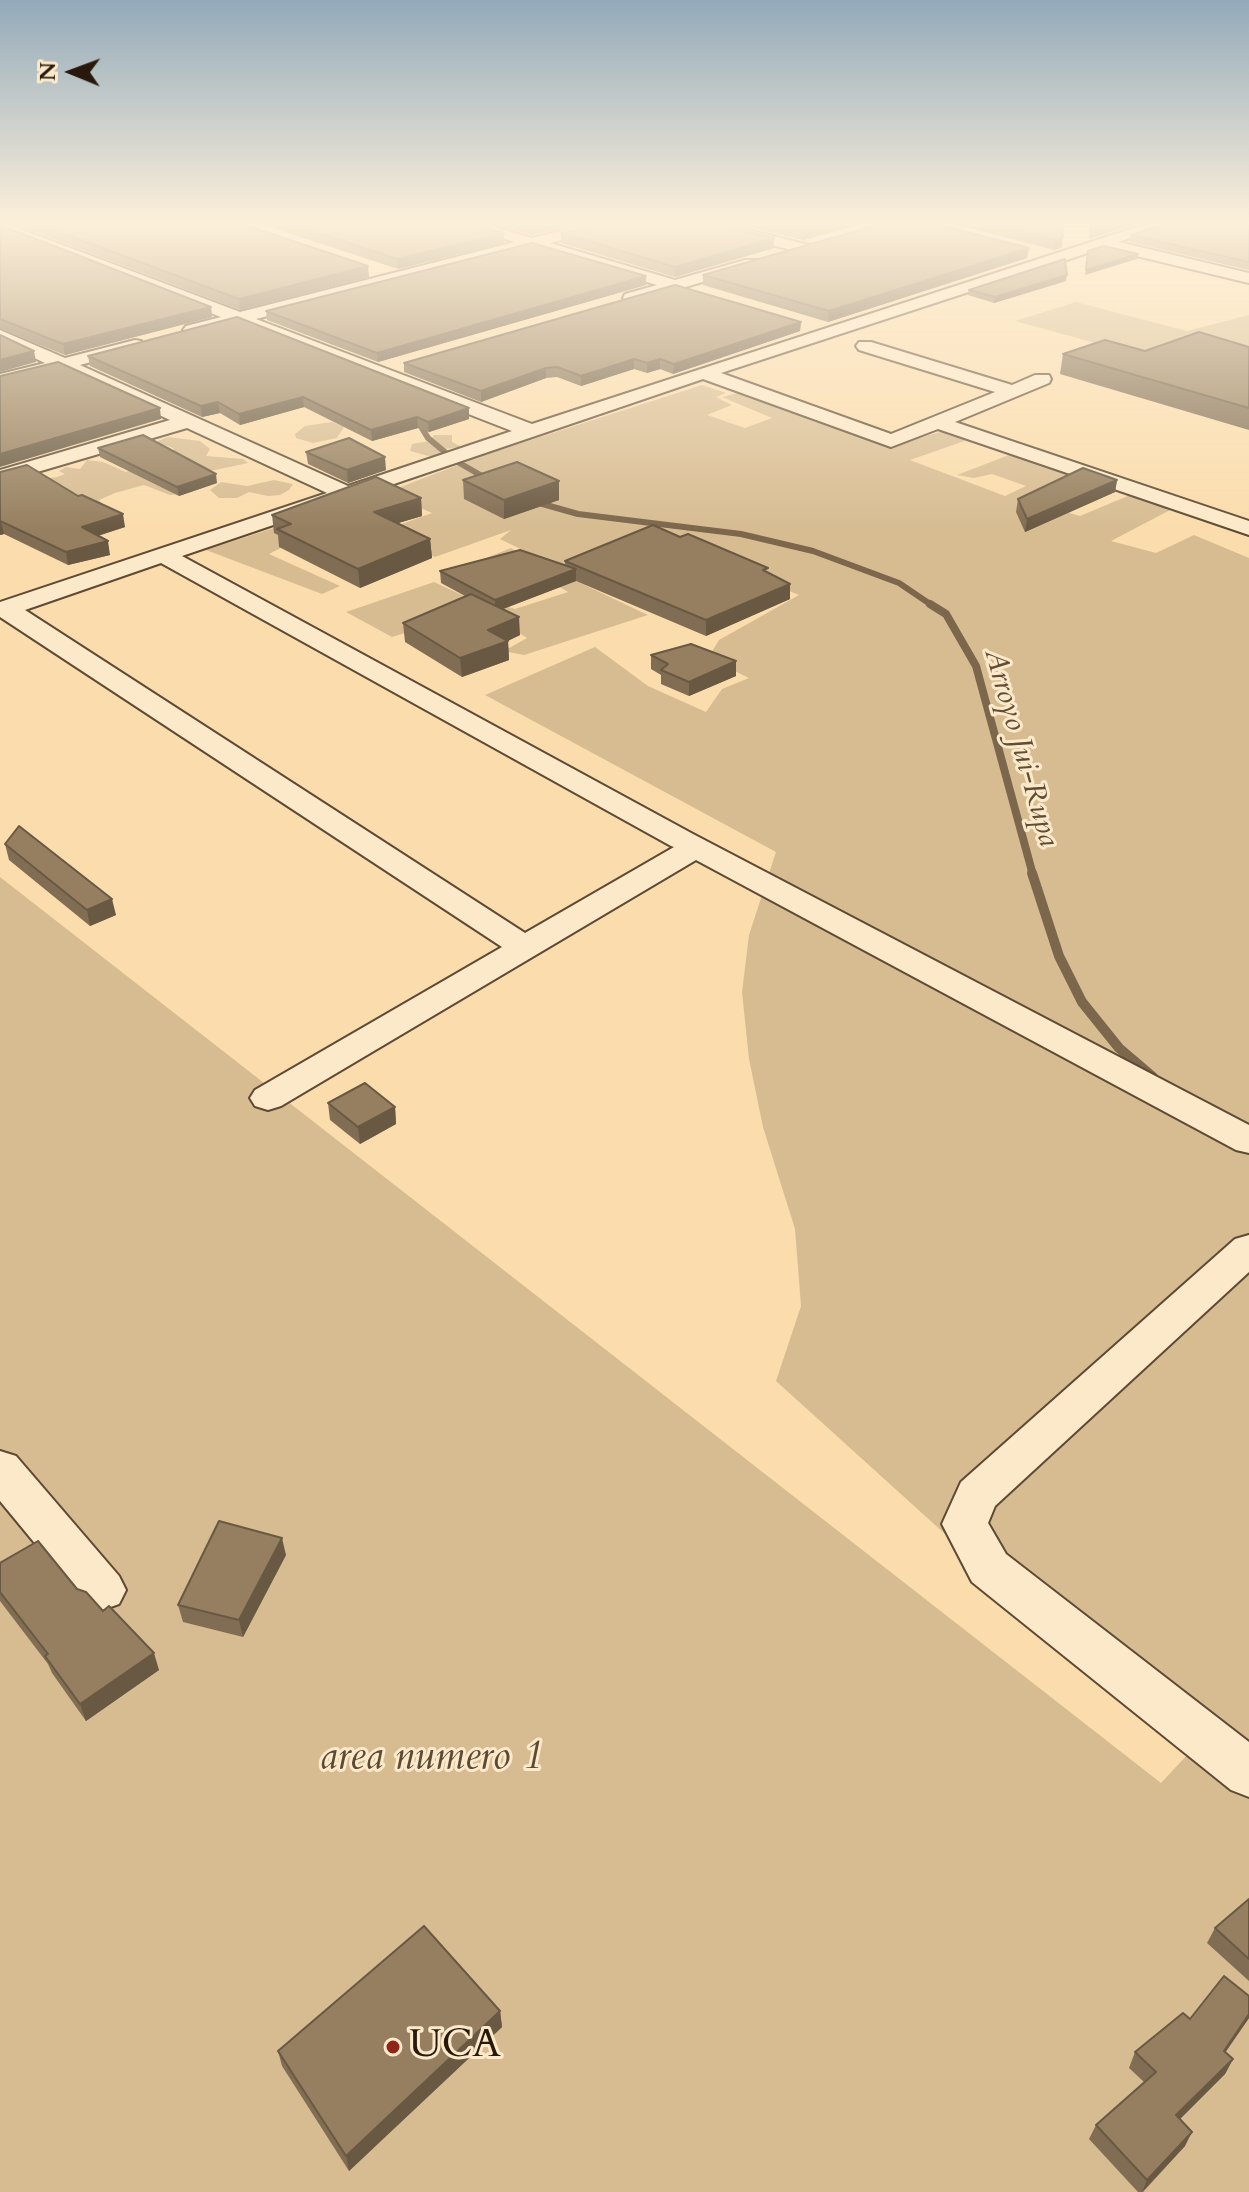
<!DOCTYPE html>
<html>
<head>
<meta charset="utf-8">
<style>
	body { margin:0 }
	#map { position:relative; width:1249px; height:2192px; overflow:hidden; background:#fbddad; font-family:Cardo,serif }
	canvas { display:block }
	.north { position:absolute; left:32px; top:32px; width:80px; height:80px; -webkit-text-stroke:6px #fce9ca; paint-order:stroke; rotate:271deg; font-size:22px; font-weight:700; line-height:32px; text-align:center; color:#29190c }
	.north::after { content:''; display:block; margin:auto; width:28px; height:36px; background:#29190c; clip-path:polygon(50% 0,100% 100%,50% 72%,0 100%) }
</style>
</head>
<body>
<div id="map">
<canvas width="1249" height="2192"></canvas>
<div class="north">N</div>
</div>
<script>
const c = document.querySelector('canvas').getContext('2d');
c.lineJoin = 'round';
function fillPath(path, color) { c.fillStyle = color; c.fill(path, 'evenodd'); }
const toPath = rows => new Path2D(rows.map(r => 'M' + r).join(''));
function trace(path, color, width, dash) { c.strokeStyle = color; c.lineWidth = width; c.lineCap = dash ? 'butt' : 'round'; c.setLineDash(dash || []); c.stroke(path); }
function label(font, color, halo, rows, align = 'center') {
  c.font = font + ' Cardo,serif'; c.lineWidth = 6; c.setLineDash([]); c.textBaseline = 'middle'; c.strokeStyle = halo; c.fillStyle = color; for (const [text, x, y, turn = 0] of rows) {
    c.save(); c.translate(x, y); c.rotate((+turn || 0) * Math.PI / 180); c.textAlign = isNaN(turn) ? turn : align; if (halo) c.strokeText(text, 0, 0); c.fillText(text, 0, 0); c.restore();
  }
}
fillPath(toPath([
	[1076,302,1187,331,1249,315,1249,385,1015,321],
	[702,385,726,393,716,397,732,405,707,415,745,428,772,418,722,397,746,391,892,446,947,430,973,438,910,460,1005,496,1026,486,992,474,974,478,957,475,1014,453,1080,475,1022,499,1080,516,1130,495,1174,508,1111,541,1156,553,1194,535,1249,558,1249,2192,0,2192,0,877,1161,1783,1188,1754,776,1381,801,1306,795,1229,763,1127,749,1059,742,992,749,935,776,852,485,695,595,647,648,686,706,712,722,689,749,678,708,658,719,640,799,595,653,535,561,569,500,539,511,530,435,557,338,519,269,554,340,586,322,594,206,550,326,511,396,526,432,513,385,493,481,456],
	[332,422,344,427,337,438,313,443,296,438,295,434,305,426],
	[434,435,452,435,452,442,462,447,444,449,436,458,410,451,412,444,430,441],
	[168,437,200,441,210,449,206,456,243,459,248,463,210,471,187,493,170,495,144,485,115,493,99,500,105,507,1,485,57,477,65,474,59,471,66,467,80,469,87,460,103,462,126,472,175,453,173,448,155,442],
	[274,480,293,484,289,490,280,495,268,496,249,492,237,498,219,498,210,490,221,482,247,486],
	[511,548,528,558,480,599,515,609,568,592,546,579,559,573,648,615,524,655,504,651,527,638,501,622,443,621,392,637,346,612,434,582,464,596,488,584,454,571]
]), '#d7bc92');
trace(toPath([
	[417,420,428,438,446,453],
	[456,461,489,480],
	[532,501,578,514,741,534,813,551,899,583,933,606]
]), '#7c664c', 6);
trace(toPath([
	[930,604,946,614,976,666,1033,875]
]), '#7c664c', 8);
trace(toPath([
	[1032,873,1059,956,1082,1002,1119,1048,1153,1077]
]), '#7c664c', 10);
const minor = toPath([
	[0,224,7,224,240,312,515,242,464,227,462,224,484,224,532,238,589,224,612,224,610,227,550,243,675,280,745,260,757,260,757,266,631,303,623,298,625,294,657,285,532,248,256,319,532,424,1146,224,1168,224,1119,242,1249,273,1249,283,1103,248,721,373,891,434,995,392,859,350,856,346,859,342,871,342,1012,385,1035,375,1049,375,1051,379,1049,383,955,422,1249,521,1249,535,938,429,891,447,703,379,182,556,693,834,1249,1125,1249,1153,1236,1150,696,860,281,1106,268,1110,255,1106,250,1098,255,1090,502,947,0,617,0,602,327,493,187,428,0,483,0,470,170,420,61,370,0,386,0,374,45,363,0,342,0,330,65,358,135,340,141,341,144,345,141,349,80,365,348,486,512,431,237,324,192,335,186,334,183,330,186,326,221,317,0,231,0,224],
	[161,563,671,846,674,847,525,933,25,610,161,563],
	[699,224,724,224,809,245,811,248,803,253,702,227,699,224],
	[1249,1235,1249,1272,995,1506,988,1523,1006,1554,1249,1742,1249,1797,1231,1790,972,1582,942,1524,961,1482,1235,1239,1249,1235],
	[0,1451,16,1456,119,1576,126,1590,119,1604,102,1610,85,1604,0,1501,0,1451]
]);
trace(minor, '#5e4a34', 4);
fillPath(minor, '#fce9ca');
fillPath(toPath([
	[14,224,242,224,369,277,240,310],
	[261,224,474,224,504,233,504,243,398,269],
	[493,224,578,224,532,235],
	[735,224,861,224,803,240],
	[954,224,1062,224,1062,247,1054,250],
	[1249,224,1249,270,1130,242,1131,235],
	[0,225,211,307,212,317,65,355,0,329],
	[561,233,774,238,774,248,675,277,561,243],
	[1029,248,1027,258,828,322,703,285,703,275],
	[1066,281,994,303,968,295,969,290],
	[646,285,378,362,267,320,266,311],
	[801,322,800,331,673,374,660,369,647,373,634,369,581,386,557,377,546,378,481,402,404,372,404,363],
	[1249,347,1249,430,1060,374,1063,354],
	[88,356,469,419,429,432,418,428,372,441,304,407,240,425,220,413,202,417,90,366],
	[98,448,217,483,179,496,100,457],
	[306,452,386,470,348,483,308,464],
	[0,472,125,527,98,536,110,555,68,565,4,534,0,535],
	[463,480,559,500,504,519,464,499],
	[1117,480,1115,492,1025,532,1016,512,1018,499],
	[421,498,422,516,398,523,430,539,432,558,360,588,279,547,278,535,274,533,272,515],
	[680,537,767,572,790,584,790,599,706,636,576,581,503,609,520,635,508,641,509,660,462,677,405,642,403,623,465,596,441,583,440,571,565,565,565,561],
	[651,655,736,676,689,696,661,684,661,675,651,669],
	[5,844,116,915,90,926,9,860],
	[328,1103,395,1107,396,1124,360,1144,330,1120],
	[286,1555,243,1637,183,1622,178,1605],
	[0,1563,77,1589,103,1611,159,1670,86,1721,52,1673,48,1664,0,1601],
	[1249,1899,1249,1981,1207,1943,1215,1928],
	[500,2011,502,2027,349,2171,282,2066,278,2051],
	[1249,2018,1225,2052,1233,2059,1225,2074,1180,2119,1185,2146,1143,2192,1138,2192,1089,2139,1096,2125,1144,2082,1129,2068,1135,2052,1190,2019]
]), '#816d53');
fillPath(toPath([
	[538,224,578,224,532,235,532,225],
	[827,224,861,224,803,240,804,230],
	[1117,224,1137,224,1089,239,1090,232],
	[504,233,504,243,398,269,397,259],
	[1063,237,1062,247,1054,250,1055,240],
	[774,238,774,248,675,277,675,267],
	[1029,248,1027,258,828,322,829,311],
	[1138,254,1137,259,1085,275,1086,270],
	[368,266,369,277,240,310,239,299],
	[1067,275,1066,281,994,303,995,297],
	[646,276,646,285,378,362,377,353],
	[211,307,212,317,65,355,63,344],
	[801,322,800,331,673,374,674,364],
	[34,351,36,362,0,372,0,360],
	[634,359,634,369,581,386,581,376],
	[660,359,660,369,647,373,647,363],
	[546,368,546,378,481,402,481,391],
	[303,397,304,407,240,425,239,414],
	[218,402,220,413,202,417,201,406],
	[160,408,161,419,0,467,0,454],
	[469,408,469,419,429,432,428,422],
	[417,417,418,428,372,441,371,430],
	[385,457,386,470,348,483,347,470],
	[216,474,217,483,179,496,177,487],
	[1117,480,1115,492,1025,532,1027,519],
	[559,481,559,500,504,519,504,500],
	[421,498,422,516,375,530,374,512],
	[123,514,125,527,84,540,82,527],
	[0,521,1,521,4,534,0,535],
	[430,539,432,558,360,588,358,569],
	[108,541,110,555,68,565,66,552],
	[576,569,576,581,495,612,495,600],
	[790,584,790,599,706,636,706,620],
	[519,617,520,635,505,642,508,641,509,660,462,677,460,658,488,630],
	[736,661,736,676,689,696,689,682],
	[112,899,116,915,90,926,87,910],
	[395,1107,396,1124,360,1144,358,1127],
	[282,1538,286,1555,243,1637,239,1620],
	[154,1653,159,1670,86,1721,80,1704],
	[500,2011,502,2027,349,2171,346,2156],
	[1249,2014,1249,2018,1216,2066,1224,2051],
	[1233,2059,1225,2074,1169,2130,1176,2115],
	[1192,2132,1185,2146,1142,2192,1147,2180]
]), '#695943');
const building = toPath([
	[38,224,242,224,368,266,239,299,38,224],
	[290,224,474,224,504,233,397,259,290,224],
	[598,224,715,224,774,238,675,267,561,233,598,224],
	[776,224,827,224,804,230,776,224],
	[881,224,936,224,1029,248,829,311,703,275,881,224],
	[992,224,1062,224,1063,237,1055,240,992,224],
	[1091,224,1117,224,1090,232,1091,224],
	[1165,224,1249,224,1249,262,1131,235,1165,224],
	[0,225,211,307,63,344,0,319,0,225],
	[532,243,646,276,377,353,266,311,532,243],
	[1104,246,1138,254,1086,270,1088,251,1104,246],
	[1065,259,1067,275,995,297,969,290,1065,259],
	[675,285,801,322,674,364,660,359,647,363,634,359,581,376,557,367,546,368,481,391,404,363,675,285],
	[237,317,469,408,428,422,417,417,371,430,303,397,239,414,218,402,201,406,88,356,237,317],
	[1199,332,1249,347,1249,408,1063,354,1105,340,1145,351,1199,332],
	[0,335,34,351,0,360,0,335],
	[58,362,160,408,0,454,0,376,58,362],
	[143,435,216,474,177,487,98,448,143,435],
	[349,438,385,457,347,470,306,452,349,438],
	[517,462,559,481,504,500,463,480,517,462],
	[27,465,78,496,82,495,123,514,82,527,108,541,66,552,0,521,0,472,27,465],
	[1083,468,1117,480,1027,519,1018,499,1083,468],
	[376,477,421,498,374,512,430,539,358,569,277,529,291,524,272,515,376,477],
	[653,525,680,537,688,534,768,568,763,570,790,584,706,620,565,561,653,525],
	[520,550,576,569,495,600,440,571,520,550],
	[471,594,519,617,488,630,508,641,460,658,403,623,471,594],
	[691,644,736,661,689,682,661,670,668,664,651,655,691,644],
	[19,826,112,899,87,910,5,844,19,826],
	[365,1083,395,1107,358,1127,328,1103,365,1083],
	[219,1521,282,1538,239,1620,178,1605,219,1521],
	[38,1541,77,1589,86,1592,103,1611,109,1606,154,1653,80,1704,45,1656,48,1654,0,1592,0,1563,38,1541],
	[1249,1899,1249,1959,1215,1928,1249,1899],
	[424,1926,500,2011,346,2156,278,2051,424,1926],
	[1224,1976,1249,1996,1249,2014,1224,2051,1233,2059,1176,2115,1192,2132,1147,2180,1096,2125,1156,2072,1135,2052,1183,2013,1190,2019,1224,1976]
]);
fillPath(building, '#967f60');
trace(building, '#695943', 2);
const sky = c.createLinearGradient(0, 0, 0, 530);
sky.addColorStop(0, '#93aaba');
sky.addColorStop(0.42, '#fdf0da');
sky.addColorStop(1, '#fdf0da00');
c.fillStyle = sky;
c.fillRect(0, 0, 1249, 530);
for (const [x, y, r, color] of [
	[393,2047,8,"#8f2418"]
]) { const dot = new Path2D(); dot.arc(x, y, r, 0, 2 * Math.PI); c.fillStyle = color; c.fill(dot); trace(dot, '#fce9ca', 3); }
label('italic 30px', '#614d36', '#fce9ca', [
	["Arroyo Jui-Rupa",1020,748,74]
]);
label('italic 40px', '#5d4a34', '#fce9ca', [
	["area numero 1",431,1759]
]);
label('40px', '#29190c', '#fce9ca', [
	["UCA",409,2047]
], 'left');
</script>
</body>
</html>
